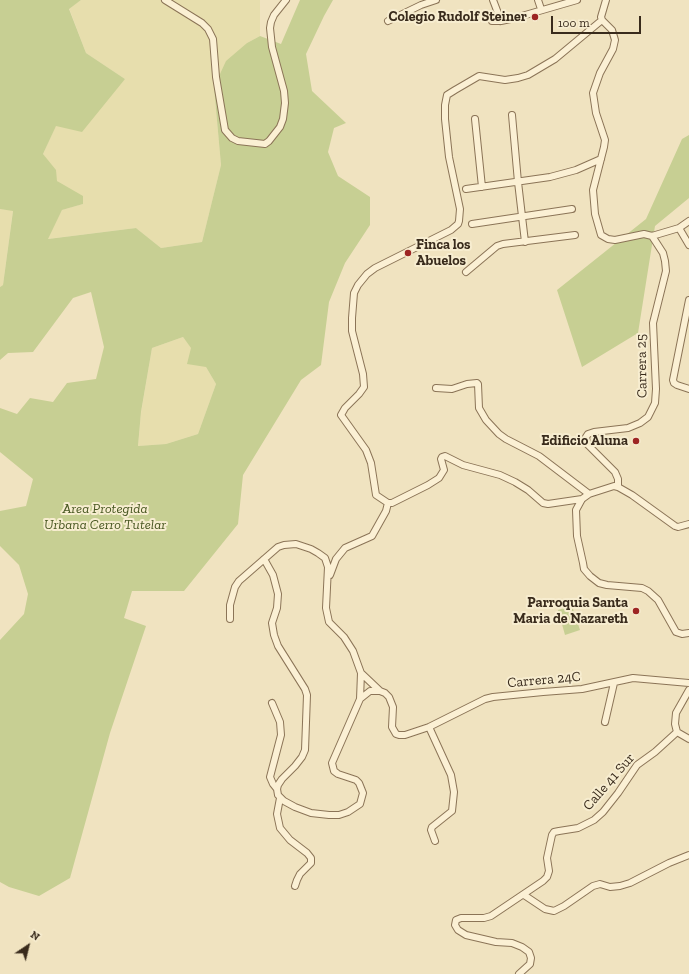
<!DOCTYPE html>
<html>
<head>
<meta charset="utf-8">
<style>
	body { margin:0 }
	#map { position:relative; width:689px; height:974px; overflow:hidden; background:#f0e3c0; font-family:"Zilla Slab",serif }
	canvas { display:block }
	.north { position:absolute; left:8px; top:926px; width:40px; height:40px; -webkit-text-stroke:3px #f7edd0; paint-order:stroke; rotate:35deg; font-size:11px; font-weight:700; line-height:16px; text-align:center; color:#392b1c }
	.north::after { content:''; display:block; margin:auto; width:14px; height:18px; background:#392b1c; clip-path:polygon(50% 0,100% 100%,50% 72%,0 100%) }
	.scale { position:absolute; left:551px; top:16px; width:90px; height:18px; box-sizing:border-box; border:2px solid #392b1c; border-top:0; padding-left:5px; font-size:12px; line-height:14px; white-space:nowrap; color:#392b1c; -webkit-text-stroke:3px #f7edd0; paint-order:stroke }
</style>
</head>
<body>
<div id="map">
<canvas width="689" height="974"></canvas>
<div class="north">N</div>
<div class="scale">100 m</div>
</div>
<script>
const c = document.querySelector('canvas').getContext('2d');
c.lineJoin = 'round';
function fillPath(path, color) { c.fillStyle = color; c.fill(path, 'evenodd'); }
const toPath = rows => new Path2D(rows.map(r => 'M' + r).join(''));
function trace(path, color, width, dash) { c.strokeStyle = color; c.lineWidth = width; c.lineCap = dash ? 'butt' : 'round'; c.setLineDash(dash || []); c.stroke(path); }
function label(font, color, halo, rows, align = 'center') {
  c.font = font + ' "Zilla Slab",serif'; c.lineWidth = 4; c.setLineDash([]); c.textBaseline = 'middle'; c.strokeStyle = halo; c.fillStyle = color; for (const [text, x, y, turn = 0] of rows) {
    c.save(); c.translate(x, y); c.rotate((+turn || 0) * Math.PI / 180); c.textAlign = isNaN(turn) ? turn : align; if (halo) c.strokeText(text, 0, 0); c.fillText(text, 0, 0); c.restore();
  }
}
fillPath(toPath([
	[81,0,260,0,260,36,247,43,214,87,221,165,202,242,161,248,136,228,47,239,62,210,83,204,57,181,43,154,56,125,125,79,86,53,69,8],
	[0,209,13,210,3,285,0,287],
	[183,337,206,367,216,384,198,434,166,444,138,446,141,413,152,348]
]), '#e7dead');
fillPath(toPath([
	[0,0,81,0,69,9,86,53,125,79,82,132,56,126,43,154,56,170,57,181,83,196,83,204,62,210,48,239,136,228,161,248,202,242,221,165,214,87,226,61,247,43,260,36,281,44,300,0,333,0,324,16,306,54,312,91,346,123,334,128,328,152,338,176,370,197,370,225,345,263,329,302,321,365,301,380,243,475,238,524,184,591,132,591,124,618,146,626,110,733,70,878,39,896,9,887,0,882,0,640,24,614,28,594,19,565,0,546,0,511,26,506,33,479,0,452,0,408,17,414,30,398,53,402,67,383,96,379,104,347,91,292,73,298,33,352,8,353,0,360,0,287,3,285,13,211,0,209],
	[183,337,191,348,187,364,206,367,216,384,198,434,166,444,138,446,141,412,152,348],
	[689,135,689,198,655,226,638,333,582,367,557,290,646,219,682,139],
	[572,606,580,630,565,635,558,610]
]), '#c7cf93');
const street = toPath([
	[165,0,202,23,208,29,213,39,216,77,225,130,232,138,238,141,265,144,269,141,280,127,283,119,285,103,284,91,272,47,270,28,271,22,274,15,286,0],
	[493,0,501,21],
	[538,0,541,9],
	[606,0,601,17,602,20,612,30,615,40,613,49,600,73,593,93,596,113,605,140,604,147,593,190,595,214,601,235,608,239,615,240,644,234,652,236],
	[388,21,421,5,436,0],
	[492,21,501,21,515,18,577,0],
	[512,115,518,182,525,242],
	[475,119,482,187],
	[466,189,550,177,576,170,601,159],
	[472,224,572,209],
	[679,228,689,245],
	[652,236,679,228,689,221],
	[466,272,497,246,503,244,575,235],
	[689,300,673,380,674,383,677,385,689,389],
	[436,388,452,389,467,384,477,383,478,384,479,408,486,420,499,434,506,439,539,456,589,494],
	[618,487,618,479,615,472,587,444,586,437,588,434,594,432,628,428,640,423,648,417,655,403,656,389,653,323,666,271,665,261,663,253,652,236],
	[582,499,548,504,543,503,528,490,515,482,500,475,463,465,445,456,442,457,441,459,444,470,439,478,428,485,392,503,388,503,376,495,371,463,366,450,341,415,345,408,359,394,364,387,363,374,352,331,352,318,354,293,358,285,367,274,375,268,451,230,458,224,459,221,460,209,449,157,445,119,445,105,447,95,455,90,479,76,505,80,518,78,528,75,555,59,602,20],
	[689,524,678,527,675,526,632,495,618,487,614,486,589,494,582,499,576,510,577,536,583,563,584,569,590,576,599,583,607,585,642,588,648,591,658,600,676,632,682,634,689,633],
	[264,559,273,575,278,594,277,608,272,623,274,635,278,646,305,689,307,695,305,750,302,757,295,766,282,779,278,785,277,789,278,795,284,801,295,807,311,813,329,815,339,815,348,812,360,804,363,793,359,783,356,780,338,774,334,771,332,763,360,699,361,673],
	[330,575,336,559,345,548,372,536,386,511,388,503],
	[230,619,230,605,235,587,239,581,278,547,284,545,296,544,311,549,318,553,325,558,328,567,326,608,329,622,344,637,353,651,361,673,380,691,385,693,389,697,393,707,392,727,396,734,399,735,405,735,429,727,485,699,493,697,543,692,582,689,633,678,689,683],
	[360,699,370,691,379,691],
	[272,703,280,722,281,735,270,777,273,784,277,789],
	[605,722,614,683],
	[429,727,451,775,454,792,452,811,432,827,431,830,435,841],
	[677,732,675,724,676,713,689,690],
	[677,732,689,739],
	[280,798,277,814,280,828,290,840,307,853,311,858,311,863,300,874,297,880,295,886],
	[524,895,545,909,554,911,564,906,593,886,600,884,610,887,620,886,630,883,669,863,689,855],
	[519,974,530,964,531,958,529,952,522,947,512,943,496,942,466,935,458,930,455,925,456,920,461,918,484,918,491,916,543,881,547,877,549,871,547,858,552,835,554,832,559,831,578,828,594,820,603,812,618,793,637,765,655,752,677,732]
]);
trace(street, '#8b7457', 8);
trace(street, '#fbf0d4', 6);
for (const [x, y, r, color] of [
	[535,17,4,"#9d2523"],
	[408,253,4,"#9d2523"],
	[636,441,4,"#9d2523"],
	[636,611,4,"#9d2523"]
]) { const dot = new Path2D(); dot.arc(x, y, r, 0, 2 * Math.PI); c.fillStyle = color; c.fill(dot); trace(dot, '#f7edd0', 1.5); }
label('bold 14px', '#392b1c', '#f7edd0', [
	["Colegio Rudolf Steiner",527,17],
	["Finca los",416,245,"left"],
	["Abuelos",416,261,"left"],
	["Edificio Aluna",628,441],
	["Parroquia Santa",628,603],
	["Maria de Nazareth",628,619]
], 'right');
label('14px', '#392b1c', '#f7edd0', [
	["Carrera 25",642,366,-91],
	["Carrera 24C",544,680,-5],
	["Calle 41 Sur",609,782,-49]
]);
label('italic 14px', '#485721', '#f7edd0', [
	["Area Protegida",105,509],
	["Urbana Cerro Tutelar",105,525]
]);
</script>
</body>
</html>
